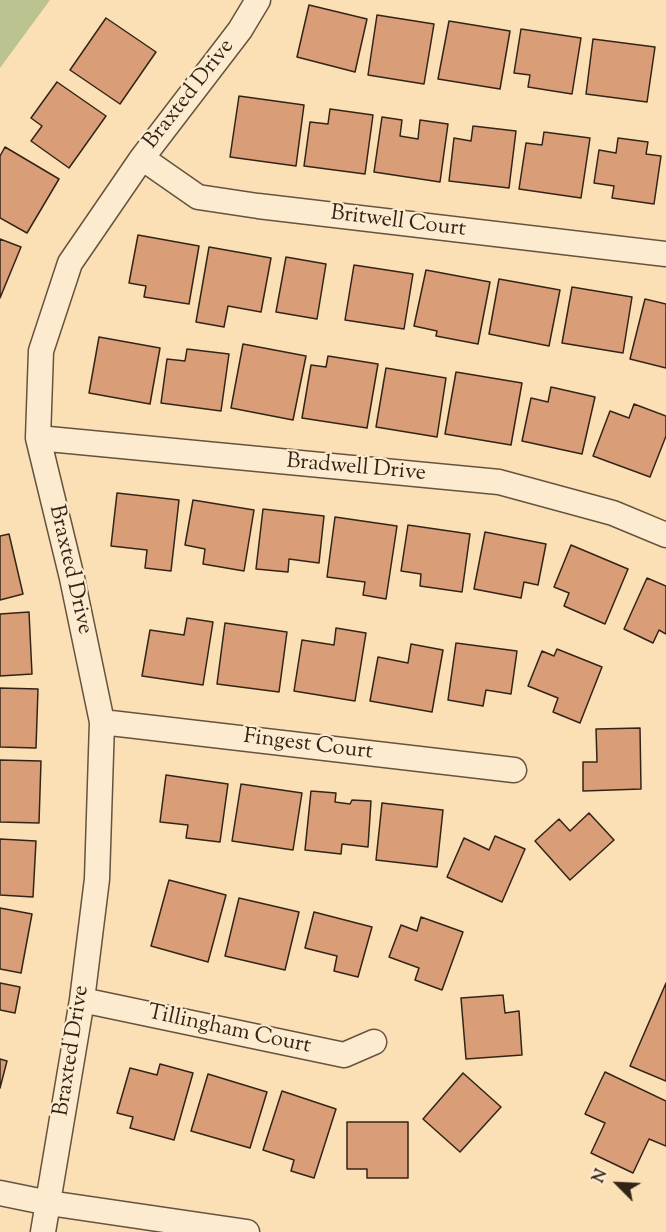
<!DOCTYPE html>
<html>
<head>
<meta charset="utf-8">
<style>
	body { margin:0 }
	#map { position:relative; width:666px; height:1232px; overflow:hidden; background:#fce0b5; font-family:"Sorts Mill Goudy",serif }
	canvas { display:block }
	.north { position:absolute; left:588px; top:1154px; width:60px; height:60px; -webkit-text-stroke:4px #fdebcf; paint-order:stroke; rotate:294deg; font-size:16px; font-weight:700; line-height:24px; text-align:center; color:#332418 }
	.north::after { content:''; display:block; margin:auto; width:21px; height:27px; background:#332418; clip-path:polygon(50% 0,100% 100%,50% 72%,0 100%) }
</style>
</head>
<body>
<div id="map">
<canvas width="666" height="1232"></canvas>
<div class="north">N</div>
</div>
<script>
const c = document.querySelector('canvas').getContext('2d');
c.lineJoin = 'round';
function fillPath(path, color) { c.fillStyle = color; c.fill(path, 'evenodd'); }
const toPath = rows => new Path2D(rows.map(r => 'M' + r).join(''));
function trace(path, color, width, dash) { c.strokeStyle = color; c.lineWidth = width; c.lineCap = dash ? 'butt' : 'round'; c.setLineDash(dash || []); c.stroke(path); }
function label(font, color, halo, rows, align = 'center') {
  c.font = font + ' "Sorts Mill Goudy",serif'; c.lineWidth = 4.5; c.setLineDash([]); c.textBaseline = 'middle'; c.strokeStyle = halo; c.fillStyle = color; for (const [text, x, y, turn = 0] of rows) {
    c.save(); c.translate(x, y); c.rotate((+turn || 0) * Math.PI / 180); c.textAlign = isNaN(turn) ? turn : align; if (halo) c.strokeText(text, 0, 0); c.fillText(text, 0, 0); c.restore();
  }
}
fillPath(toPath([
	[0,0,50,0,0,68]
]), '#bbc390');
const building = toPath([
	[309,5,367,19,355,72,297,57,309,5],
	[377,15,434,24,424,84,368,75,377,15],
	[106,18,156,52,120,104,70,70,106,18],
	[449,21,510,31,500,89,438,79,449,21],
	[521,29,581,38,572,94,528,87,530,75,514,73,521,29],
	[593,39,655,47,647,102,586,94,593,39],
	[57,82,106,116,69,168,31,141,42,126,31,118,57,82],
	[239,96,304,105,296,166,230,157,239,96],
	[330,109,373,115,365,174,304,166,310,122,328,124,330,109],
	[382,117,402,120,400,136,418,139,420,120,448,124,440,182,374,172,382,117],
	[473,126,516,131,509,188,449,181,454,138,471,141,473,126],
	[544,132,590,138,581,198,519,189,526,143,542,145,544,132],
	[618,138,648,142,646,154,661,156,654,204,612,198,614,186,594,183,599,150,616,153,618,138],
	[5,147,59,179,27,233,0,218,0,156,5,147],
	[138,235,199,246,189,304,144,297,146,286,129,283,138,235],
	[0,239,21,247,0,298,0,239],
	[209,247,271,258,261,312,228,306,224,327,196,322,209,247],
	[286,257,326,264,317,319,276,312,286,257],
	[354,265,413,274,404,329,345,320,354,265],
	[426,270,490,282,478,344,436,336,437,331,414,326,426,270],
	[499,279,560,290,549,346,489,334,499,279],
	[572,287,632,297,623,353,562,343,572,287],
	[645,299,666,304,666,368,630,359,645,299],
	[99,337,160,348,150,404,89,393,99,337],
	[243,344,306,356,293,420,231,408,243,344],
	[187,349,229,354,221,411,161,403,167,359,185,361,187,349],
	[328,356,378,364,367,428,302,418,311,365,326,367,328,356],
	[386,368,446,378,437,437,376,427,386,368],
	[456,372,522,383,511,445,445,434,456,372],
	[551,387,595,397,582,454,522,441,531,398,548,402,551,387],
	[634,404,666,416,666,436,650,477,593,456,610,411,629,418,634,404],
	[117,493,179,500,171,571,145,568,147,550,111,546,117,493],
	[193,500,254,510,244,571,203,564,205,549,185,545,193,500],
	[263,509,324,516,319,563,289,559,288,572,256,569,263,509],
	[335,517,397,526,386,599,363,595,365,582,327,577,335,517],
	[408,525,470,534,462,592,420,586,421,574,401,571,408,525],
	[485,532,546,544,538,585,524,582,521,598,474,589,485,532],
	[9,534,23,594,0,600,0,536,9,534],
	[571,545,628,569,605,624,564,606,569,593,554,587,571,545],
	[647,578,666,586,666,634,659,630,653,643,624,629,647,578],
	[29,612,32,674,0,676,0,614,29,612],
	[187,618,213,622,203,685,142,676,150,630,184,635,187,618],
	[225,623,287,632,279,692,217,684,225,623],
	[336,628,366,633,355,701,294,691,302,640,334,645,336,628],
	[456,643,517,651,511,694,486,690,483,706,448,700,456,643],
	[411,644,443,650,432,712,370,701,378,657,408,663,411,644],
	[557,649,602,667,580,723,553,712,558,698,528,686,542,651,554,656,557,649],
	[0,688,38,689,36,748,0,747,0,688],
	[640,728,641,789,583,791,583,762,597,762,596,729,640,728],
	[0,760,41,761,39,823,0,822,0,760],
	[166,775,228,784,220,842,186,838,188,825,160,822,166,775],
	[241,784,302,793,293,850,232,841,241,784],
	[311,791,336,793,335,802,350,804,352,800,371,801,368,847,342,844,341,854,305,850,311,791],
	[382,803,443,810,437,867,376,860,382,803],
	[589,813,614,840,570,880,535,841,559,819,570,831,589,813],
	[495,836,525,849,502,902,447,877,464,838,489,850,495,836],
	[0,839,36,841,33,897,0,895,0,839],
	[169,880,226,895,208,962,151,946,169,880],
	[239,898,299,912,285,970,225,956,239,898],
	[0,908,32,914,21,973,0,969,0,908],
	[314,912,372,927,358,977,334,971,337,956,305,948,314,912],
	[421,917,463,932,442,990,415,980,419,968,389,957,401,925,417,931,421,917],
	[0,983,20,987,15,1013,0,1010,0,983],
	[666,983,666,1081,630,1066,666,983],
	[503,995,505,1013,519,1011,522,1055,466,1059,461,998,503,995],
	[0,1059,7,1061,0,1088,0,1059],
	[160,1064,193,1073,174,1140,130,1128,133,1117,117,1113,130,1068,157,1075,160,1064],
	[605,1072,666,1101,666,1146,649,1139,633,1173,591,1153,605,1123,585,1114,605,1072],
	[463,1073,501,1107,460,1152,423,1119,463,1073],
	[208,1074,267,1092,250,1148,191,1131,208,1074],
	[282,1091,336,1109,314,1178,291,1171,294,1160,263,1150,282,1091],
	[347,1122,408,1122,408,1178,367,1178,367,1169,347,1169,347,1122]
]);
fillPath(building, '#d99e77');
trace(building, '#332418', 1.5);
const minor = toPath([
	[142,158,198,197,258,206,666,254],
	[38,438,499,482,613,513,666,535],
	[102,722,514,770],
	[82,1000,344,1055,374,1042],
	[0,1193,49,1203,247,1232],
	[43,1232,82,1000,97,879,102,722,72,578,38,438,41,351,70,263,142,158,240,30,258,0]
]);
trace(minor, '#65533f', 27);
trace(minor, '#fdebcf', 24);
label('22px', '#332418', '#fdebcf', [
	["Braxted Drive",190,95,-52],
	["Britwell Court",398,223,7],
	["Bradwell Drive",356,469,5],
	["Braxted Drive",69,570,77],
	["Fingest Court",308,746,7],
	["Tillingham Court",229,1031,12],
	["Braxted Drive",73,1051,-81]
]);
</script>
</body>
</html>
